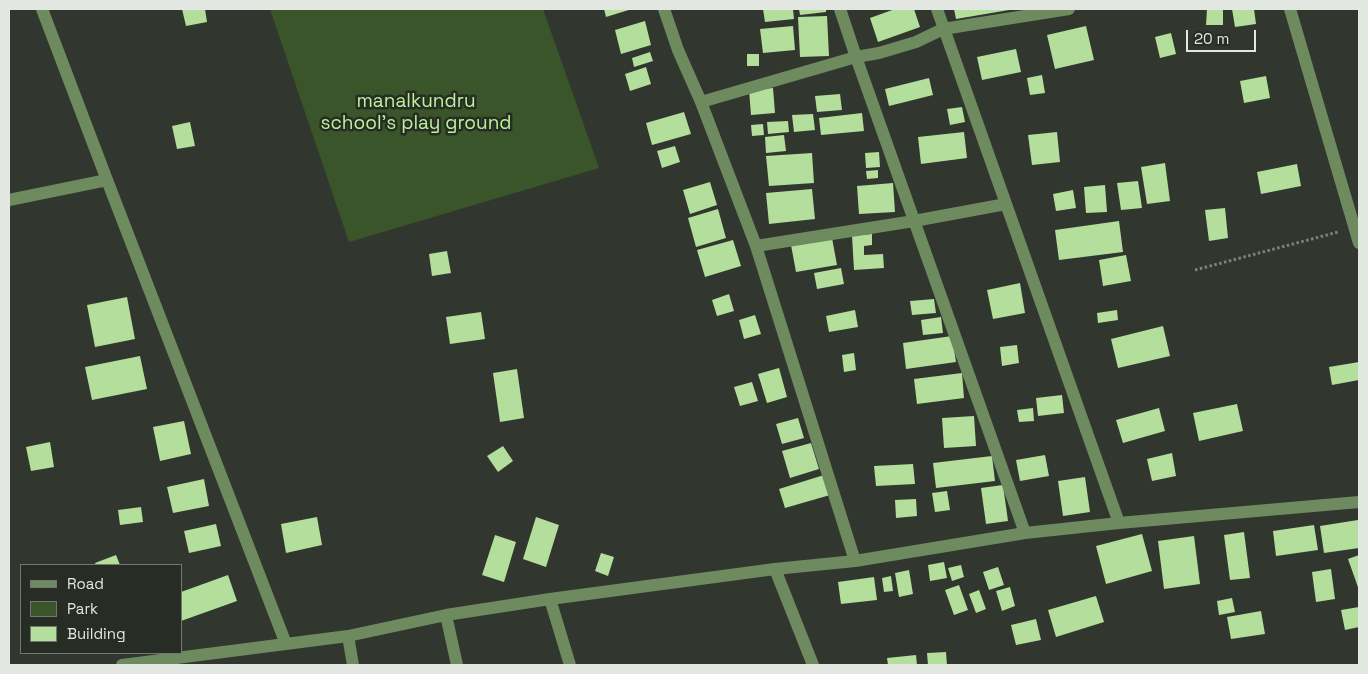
<!DOCTYPE html>
<html>
<head>
<meta charset="utf-8">
<style>
	body { margin:0 }
	#map { position:relative; width:1368px; height:674px; overflow:hidden; background:#31372e; font-family:"Space Grotesk",sans-serif }
	canvas { display:block }
	.frame { position:absolute; inset:0; border:10px solid #e3e7e1; pointer-events:none }
	.legend { position:absolute; left:20px; top:564px; width:162px; height:90px; box-sizing:border-box; background:#272d25; border:1px solid #727770; margin:0; padding:6px 9px; list-style:none; font-size:15px; color:#e3e7e1 }
	.legend li { display:flex; align-items:center; gap:10px; height:25px }
	.legend b { width:25px; border:1px solid #727770 }
	.scale { position:absolute; left:1186px; top:30px; width:70px; height:22px; box-sizing:border-box; border:2px solid #e3e7e1; border-top:0; padding-left:6px; font-size:15px; line-height:18px; white-space:nowrap; color:#e3e7e1; -webkit-text-stroke:4px #272d25; paint-order:stroke }
</style>
</head>
<body>
<div id="map">
<canvas width="1368" height="674"></canvas>
<div class="frame"></div>
<ul class="legend">
<li><b style="height:6px;background:#6e8b5f"></b>Road</li>
<li><b style="height:14px;background:#3b552b"></b>Park</li>
<li><b style="height:14px;background:#b3de9b"></b>Building</li>
</ul>
<div class="scale">20 m</div>
</div>
<script>
const c = document.querySelector('canvas').getContext('2d');
c.lineJoin = 'round';
function fillPath(path, color) { c.fillStyle = color; c.fill(path, 'evenodd'); }
const toPath = rows => new Path2D(rows.map(r => 'M' + r).join(''));
function trace(path, color, width, dash) { c.strokeStyle = color; c.lineWidth = width; c.lineCap = dash ? 'butt' : 'round'; c.setLineDash(dash || []); c.stroke(path); }
function label(font, color, halo, rows, align = 'center') {
  c.font = font + ' "Space Grotesk",sans-serif'; c.lineWidth = 5; c.setLineDash([]); c.textBaseline = 'middle'; c.strokeStyle = halo; c.fillStyle = color; for (const [text, x, y, turn = 0] of rows) {
    c.save(); c.translate(x, y); c.rotate((+turn || 0) * Math.PI / 180); c.textAlign = isNaN(turn) ? turn : align; if (halo) c.strokeText(text, 0, 0); c.fillText(text, 0, 0); c.restore();
  }
}
fillPath(toPath([
	[270,9,543,9,599,168,349,242]
]), '#3b552b');
fillPath(toPath([
	[182,9,205,9,207,22,186,26],
	[604,9,632,9,606,17],
	[763,9,793,9,794,19,765,22],
	[799,9,826,9,826,12,800,15],
	[895,9,914,9,920,27,878,42,870,18],
	[954,9,1009,9,1009,10,956,19],
	[1207,9,1223,10,1223,25,1206,25],
	[1232,9,1254,9,1256,24,1235,27],
	[827,16,829,56,800,57,798,17],
	[645,21,651,45,621,54,615,30],
	[793,26,795,50,763,53,760,29],
	[1086,26,1094,60,1055,69,1047,35],
	[1171,33,1176,54,1160,58,1155,37],
	[1016,49,1021,72,982,80,977,57],
	[650,52,653,61,634,67,632,58],
	[747,54,759,54,759,66,747,66],
	[646,67,651,84,630,91,625,74],
	[1042,75,1045,93,1030,95,1027,78],
	[1266,76,1270,98,1244,103,1240,81],
	[929,78,933,95,889,106,885,89],
	[773,88,775,113,751,115,749,90],
	[840,94,842,110,817,112,815,96],
	[962,107,965,122,950,125,947,109],
	[684,112,691,134,652,145,646,123],
	[862,113,864,131,821,135,819,118],
	[813,114,815,130,794,132,792,115],
	[788,121,789,132,768,134,767,122],
	[190,122,195,146,177,149,172,126],
	[763,124,764,135,752,136,751,125],
	[964,132,967,158,921,164,918,137],
	[1057,132,1060,162,1032,165,1028,135],
	[784,135,786,151,766,153,765,137],
	[675,146,680,162,662,168,657,151],
	[879,152,880,167,866,168,865,153],
	[812,153,814,183,769,186,766,156],
	[1165,163,1170,201,1147,204,1141,167],
	[1297,164,1301,186,1261,194,1257,172],
	[878,170,878,178,867,179,866,171],
	[1138,181,1142,208,1121,210,1117,183],
	[710,182,717,205,690,214,683,190],
	[893,183,895,212,859,214,857,186],
	[1105,185,1107,212,1086,213,1084,187],
	[812,189,815,219,769,224,766,193],
	[1073,190,1076,208,1056,211,1053,194],
	[1225,208,1228,238,1209,241,1205,210],
	[718,209,726,238,696,247,688,218],
	[1119,221,1123,252,1059,260,1055,230],
	[872,234,872,245,864,246,864,255,883,254,884,268,854,270,852,236],
	[832,238,837,265,796,272,791,245],
	[733,240,741,266,705,277,697,250],
	[447,251,451,273,432,276,429,254],
	[1126,255,1131,281,1103,286,1099,260],
	[841,268,844,284,817,289,814,273],
	[1020,283,1025,313,993,319,987,290],
	[729,294,734,311,717,316,712,300],
	[127,297,135,339,95,347,87,305],
	[934,299,936,313,912,315,910,301],
	[855,310,858,327,829,332,826,316],
	[1117,310,1118,320,1098,323,1097,313],
	[481,312,485,339,450,344,446,317],
	[755,315,761,334,744,339,739,320],
	[941,317,943,333,923,335,921,320],
	[1163,326,1170,356,1118,368,1111,339],
	[952,336,956,362,906,369,903,343],
	[1017,345,1019,363,1002,366,1000,347],
	[854,353,856,370,844,372,842,355],
	[140,356,147,389,92,400,85,367],
	[1359,362,1359,380,1332,385,1329,367],
	[779,368,787,397,767,403,758,374],
	[517,369,524,418,500,422,493,373],
	[962,373,964,398,917,404,914,379],
	[752,382,758,401,740,406,734,387],
	[1062,395,1064,413,1038,416,1036,398],
	[1237,404,1243,431,1199,441,1193,413],
	[1033,408,1034,421,1019,422,1017,410],
	[1159,408,1165,431,1123,443,1116,420],
	[974,416,976,446,944,448,942,418],
	[798,418,804,438,782,444,776,424],
	[184,421,191,454,160,461,153,427],
	[50,442,54,467,31,471,26,447],
	[811,443,819,469,790,478,782,451],
	[503,446,513,461,498,472,487,456],
	[1172,453,1176,476,1152,481,1147,459],
	[1045,455,1049,476,1020,481,1016,460],
	[992,456,995,481,936,488,933,463],
	[913,464,915,484,876,486,874,466],
	[824,475,830,495,785,508,779,489],
	[1085,477,1090,512,1063,516,1058,481],
	[204,479,209,506,173,513,167,487],
	[1003,485,1008,521,986,524,981,488],
	[947,491,950,510,935,512,932,493],
	[916,499,917,516,896,518,895,500],
	[141,507,143,522,120,525,118,510],
	[317,517,322,545,286,553,281,524],
	[536,517,559,525,546,567,523,559],
	[1358,520,1359,548,1324,553,1320,526],
	[216,524,221,546,189,553,184,531],
	[1314,525,1318,550,1276,556,1273,531],
	[1244,532,1250,578,1230,580,1224,535],
	[1142,534,1152,571,1106,584,1096,546],
	[495,535,516,542,504,582,482,575],
	[1194,536,1200,584,1164,589,1158,541],
	[601,553,614,557,608,576,595,571],
	[116,555,120,565,96,565,95,563],
	[1359,555,1359,590,1348,559],
	[944,562,947,578,930,581,928,565],
	[961,565,964,577,952,581,948,568],
	[998,567,1004,585,989,590,983,572],
	[1331,569,1335,599,1316,602,1312,572],
	[909,570,913,594,899,597,895,573],
	[228,575,237,601,181,621,181,592],
	[891,576,893,591,884,592,882,578],
	[874,577,877,600,841,604,838,582],
	[959,585,968,610,954,615,945,590],
	[1010,587,1015,606,1002,611,996,591],
	[979,590,986,609,976,613,969,594],
	[1096,596,1104,622,1056,637,1048,610],
	[1232,598,1235,612,1219,615,1217,601],
	[1359,607,1359,627,1345,630,1341,610],
	[1261,611,1265,634,1231,639,1227,617],
	[1036,619,1041,640,1016,645,1011,625],
	[946,652,947,665,928,665,927,653],
	[916,655,917,665,888,665,887,658]
]), '#b3de9b');
trace(toPath([
	[1195,270,1338,232]
]), '#7d827a', 3, [2.5, 2.5]);
trace(toPath([
	[42,9,107,180,286,644],
	[664,9,678,50,701,102,756,246,855,561],
	[840,9,856,57,879,53,916,42,943,29,1069,9],
	[937,9,1119,523],
	[1290,9,1359,243],
	[701,102,856,57,1025,533],
	[9,200,107,180],
	[756,246,914,221,1006,204],
	[775,569,813,665],
	[550,599,570,665],
	[446,615,457,665],
	[348,636,353,665],
	[122,665,348,636,446,615,550,599,775,569,855,561,1025,533,1119,523,1359,502]
]), '#6e8b5f', 12);
label('19px', '#b9f299', '#272d25', [
	["manalkundru",416,102],
	["school's play ground",416,124]
]);
</script>
</body>
</html>
